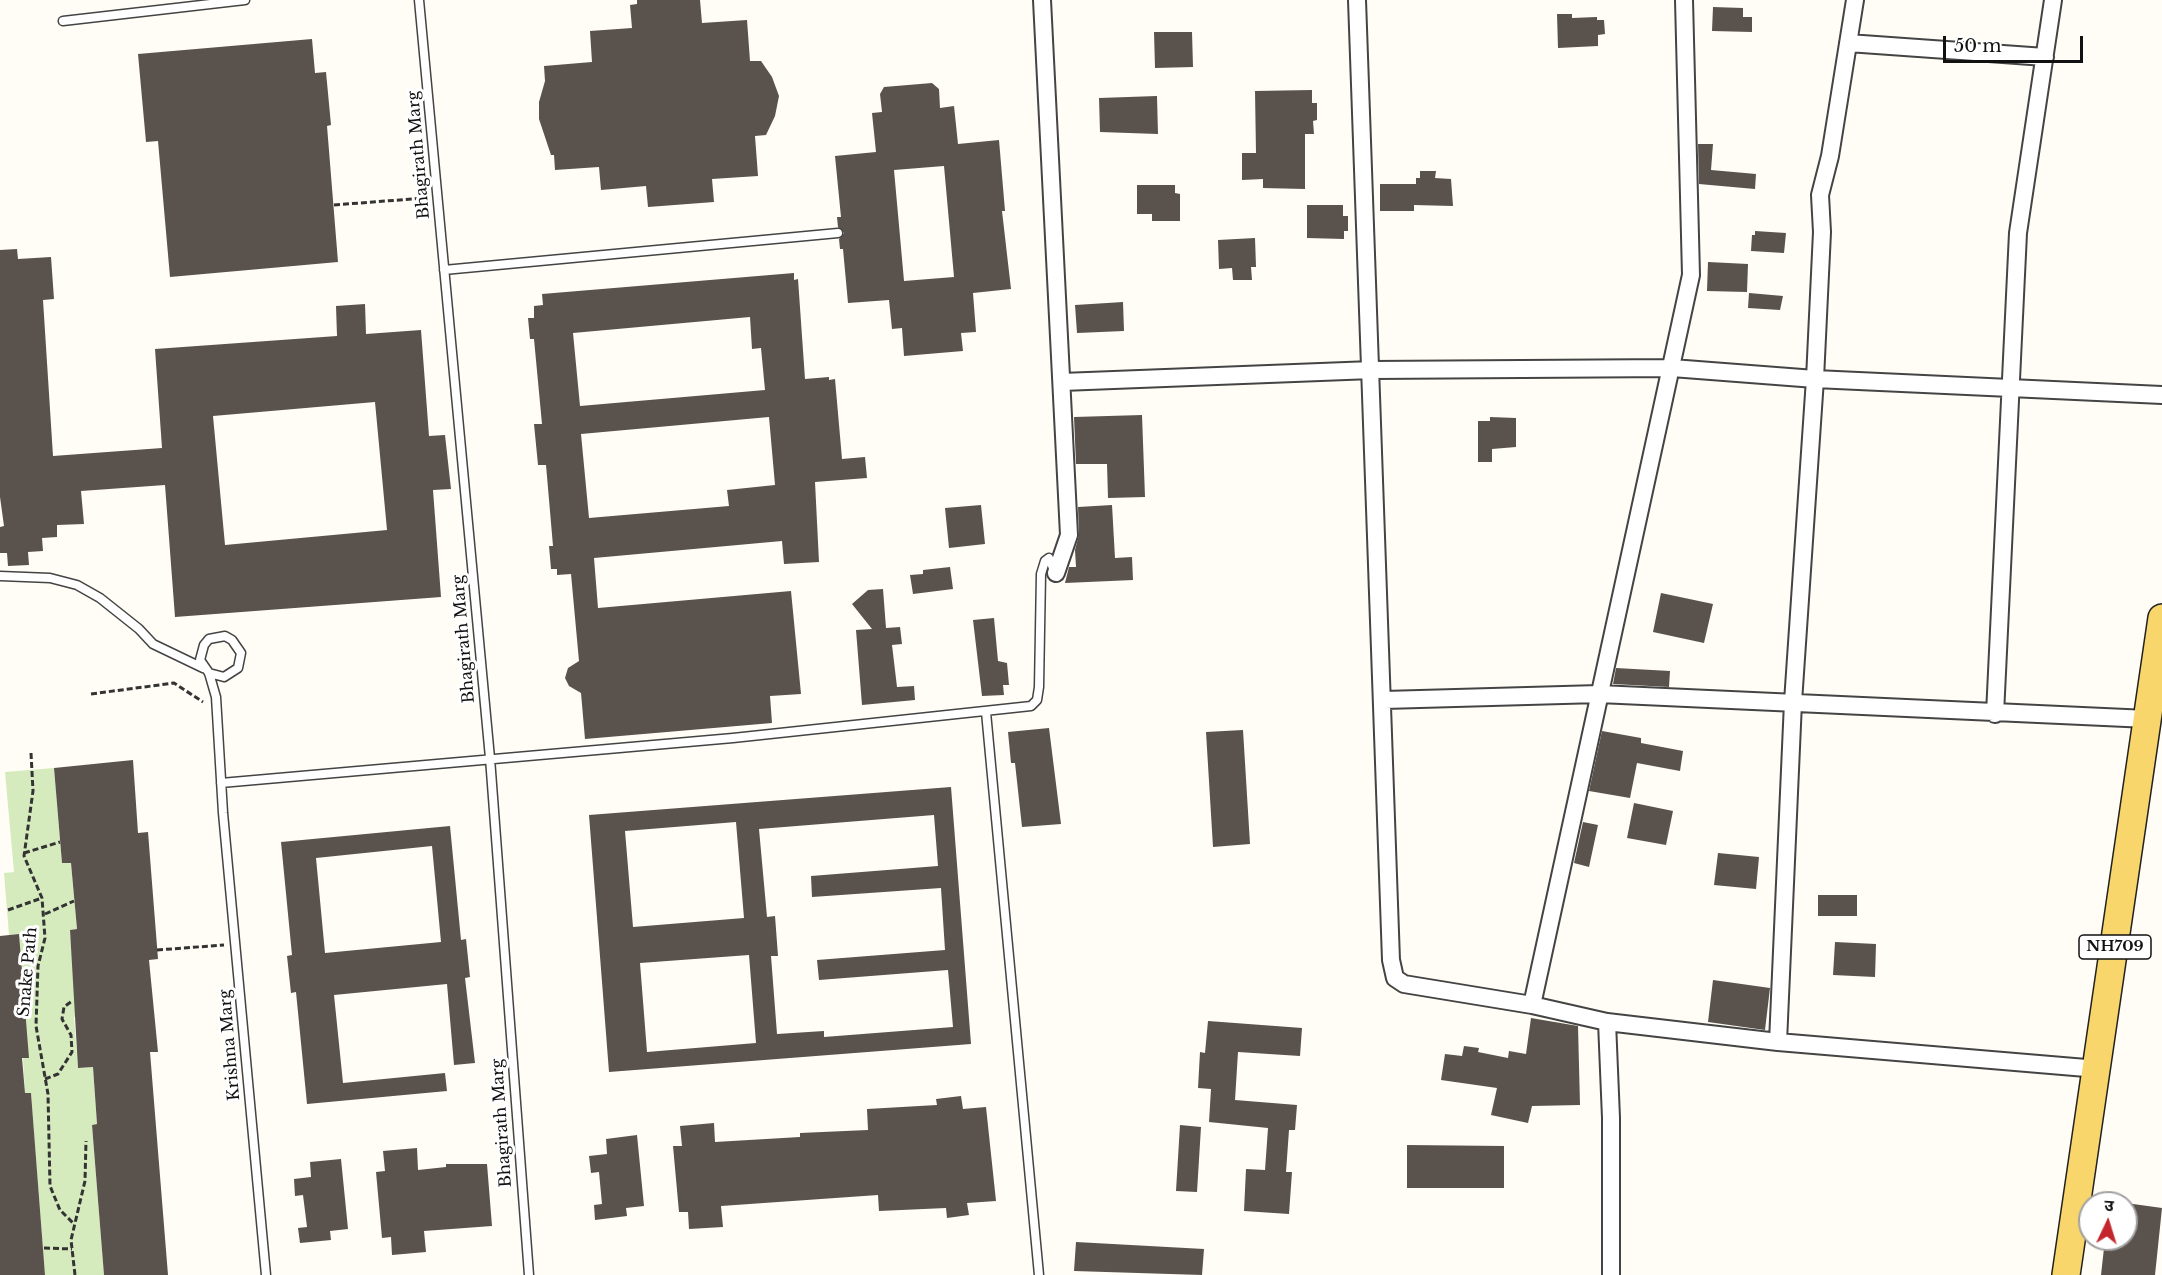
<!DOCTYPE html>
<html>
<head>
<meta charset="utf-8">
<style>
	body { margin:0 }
	#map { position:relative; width:2162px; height:1275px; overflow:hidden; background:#fffdf5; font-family:"Libre Baskerville","Noto Sans Devanagari",serif }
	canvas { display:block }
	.north { position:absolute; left:2078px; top:1191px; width:60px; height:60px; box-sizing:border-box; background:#fff; border:2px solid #a0a0a0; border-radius:50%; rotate:4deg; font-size:16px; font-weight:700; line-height:24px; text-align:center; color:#111 }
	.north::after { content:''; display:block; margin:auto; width:21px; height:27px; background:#c4262e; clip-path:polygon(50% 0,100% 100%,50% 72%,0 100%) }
	.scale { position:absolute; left:1943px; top:36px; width:140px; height:27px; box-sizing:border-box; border:3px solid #111; border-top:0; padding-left:8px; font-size:18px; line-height:21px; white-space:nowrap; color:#111; -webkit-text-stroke:4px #fff; paint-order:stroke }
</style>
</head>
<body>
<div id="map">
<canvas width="2162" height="1275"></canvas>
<div class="north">उ</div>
<div class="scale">50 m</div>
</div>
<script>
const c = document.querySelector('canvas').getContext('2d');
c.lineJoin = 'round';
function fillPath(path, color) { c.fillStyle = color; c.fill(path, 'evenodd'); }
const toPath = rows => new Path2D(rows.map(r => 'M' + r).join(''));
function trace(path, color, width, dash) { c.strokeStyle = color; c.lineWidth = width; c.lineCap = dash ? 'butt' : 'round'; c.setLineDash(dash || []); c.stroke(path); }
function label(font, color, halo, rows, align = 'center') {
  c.font = font + ' "Libre Baskerville",serif'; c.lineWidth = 6; c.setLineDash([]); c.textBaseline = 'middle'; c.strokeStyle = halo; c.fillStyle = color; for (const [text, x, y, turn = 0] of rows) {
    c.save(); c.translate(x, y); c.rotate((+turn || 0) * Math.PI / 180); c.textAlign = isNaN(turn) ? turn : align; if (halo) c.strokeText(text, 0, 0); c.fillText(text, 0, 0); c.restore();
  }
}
fillPath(toPath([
	[54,768,62,863,71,863,77,929,70,930,75,995,84,1015,74,1017,78,1068,93,1067,97,1124,92,1125,104,1275,45,1275,31,1093,25,1093,23,1058,28,1058,19,934,9,935,4,873,14,872,5,772]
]), '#d5ebbd');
fillPath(toPath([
	[637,0,700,0,702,23,747,20,750,61,761,61,772,77,779,96,775,116,766,135,755,136,758,176,712,179,714,202,648,207,646,186,601,190,599,167,555,170,554,155,551,155,539,119,539,102,545,81,544,66,592,62,590,31,632,28,630,5,637,4],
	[1713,7,1743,8,1743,17,1752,17,1752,32,1712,31],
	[1557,14,1572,14,1572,18,1597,17,1597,20,1604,20,1605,34,1598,35,1598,46,1558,48],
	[1154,32,1192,32,1193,67,1155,68],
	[312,39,315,73,326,72,331,125,327,126,338,262,170,277,158,141,146,142,138,54],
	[932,83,939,89,940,108,954,106,958,144,999,140,1005,211,1002,211,1011,289,973,293,976,332,961,333,963,351,904,356,902,328,892,329,889,300,848,303,843,249,840,249,839,239,844,233,838,227,837,217,841,217,835,156,876,152,872,113,882,112,880,94,884,87],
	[944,166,954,277,904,281,894,170],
	[1312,90,1312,103,1317,103,1317,120,1313,121,1314,134,1305,134,1305,189,1263,188,1263,179,1242,180,1242,153,1256,153,1255,91],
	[1157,96,1158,134,1100,132,1099,98],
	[1698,144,1713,144,1711,170,1756,174,1755,189,1699,184],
	[1420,171,1436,171,1435,178,1451,179,1453,206,1414,205,1414,211,1380,211,1380,184,1416,184,1416,178,1420,178],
	[1137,185,1175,185,1175,193,1180,194,1180,221,1152,221,1152,214,1137,214],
	[1307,205,1343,205,1343,216,1348,216,1348,231,1344,231,1344,239,1307,238],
	[1755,231,1786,233,1784,253,1751,251,1752,235,1755,235],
	[1255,238,1256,267,1251,267,1252,280,1233,280,1232,268,1219,269,1218,240],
	[17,249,18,259,51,257,54,299,43,300,53,456,162,448,155,349,337,336,336,306,365,304,366,334,421,330,429,436,445,435,451,489,433,490,441,597,175,617,165,485,81,491,84,524,57,525,57,537,42,538,43,551,28,552,29,565,8,566,7,553,0,553,0,527,4,526,0,497,0,250],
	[375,402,387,530,225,545,213,416],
	[1708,262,1748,264,1747,292,1707,291],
	[794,273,794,280,798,279,805,379,829,377,829,380,835,379,842,459,865,457,867,478,815,482,819,562,784,564,782,541,594,558,598,608,791,591,801,694,770,696,772,723,585,739,581,693,569,686,565,678,568,668,579,661,571,574,557,575,557,569,551,569,549,546,553,546,546,465,538,465,534,424,542,424,534,339,530,339,528,318,534,318,534,306,543,305,542,294],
	[750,317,752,349,761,348,765,390,580,406,573,333],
	[769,417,775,485,727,490,729,506,589,518,581,434],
	[1749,293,1783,296,1780,310,1748,308],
	[1123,302,1124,331,1077,333,1075,305],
	[1142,415,1145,497,1108,498,1107,464,1076,464,1074,417],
	[1490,417,1516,418,1516,447,1492,449,1492,462,1478,462,1478,421,1490,421],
	[981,505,985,544,949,548,945,508],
	[1112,505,1115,558,1132,557,1133,580,1065,583,1069,567,1076,567,1075,550,1079,535,1078,507],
	[950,567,953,589,913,594,910,575,923,574,923,570],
	[883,589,886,628,900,627,902,644,892,645,897,687,914,686,915,700,862,705,856,630,872,629,852,604,868,590],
	[1661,593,1713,604,1704,643,1653,632],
	[994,618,998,661,1007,663,1009,685,1003,685,1004,695,982,696,973,620],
	[1616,668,1670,671,1669,687,1613,684],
	[1049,728,1061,824,1022,827,1015,763,1011,763,1008,732],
	[1243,730,1250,844,1213,847,1206,732],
	[1602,731,1641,738,1641,743,1683,751,1680,771,1637,763,1630,798,1589,791],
	[133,760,138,833,148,832,158,959,149,960,158,1052,150,1052,168,1275,104,1275,92,1125,97,1124,93,1067,78,1068,70,930,77,929,71,863,62,863,54,768],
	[951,787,971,1044,609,1072,589,815],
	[934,815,938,866,811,876,812,897,941,888,945,950,817,960,819,980,948,970,953,1027,824,1037,824,1031,777,1034,771,956,778,956,775,916,767,917,759,829],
	[736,822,744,918,633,927,625,831],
	[749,955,756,1043,647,1052,640,963],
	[1634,803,1673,811,1666,845,1627,838],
	[1583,822,1598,825,1589,867,1574,863],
	[450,826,461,940,466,939,470,977,465,978,475,1063,454,1065,447,984,334,995,343,1083,445,1073,447,1091,307,1104,296,992,291,993,287,956,292,955,281,842],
	[432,846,441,942,325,953,316,858],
	[1718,853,1759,857,1756,889,1714,885],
	[1818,895,1857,895,1857,916,1818,916],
	[19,934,29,1058,22,1058,25,1093,31,1093,45,1275,0,1275,0,936],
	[1835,942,1876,944,1875,977,1833,975],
	[1713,980,1770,988,1765,1030,1708,1022],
	[1531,1018,1578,1026,1580,1105,1532,1106,1528,1123,1491,1115,1497,1088,1441,1080,1445,1054,1462,1056,1464,1046,1479,1048,1478,1052,1508,1058,1509,1051,1526,1054],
	[1208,1021,1302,1028,1300,1056,1238,1052,1235,1100,1297,1105,1295,1130,1289,1130,1286,1172,1292,1172,1289,1214,1244,1211,1246,1169,1265,1170,1268,1128,1209,1122,1211,1089,1198,1088,1200,1052,1205,1053],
	[961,1096,963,1109,986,1107,996,1201,967,1203,969,1215,947,1218,946,1208,879,1211,878,1195,721,1206,723,1227,689,1229,688,1212,679,1212,673,1146,682,1146,680,1126,714,1123,715,1142,800,1137,800,1133,868,1130,867,1109,937,1105,936,1099],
	[1180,1125,1201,1127,1197,1192,1176,1191],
	[637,1135,644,1206,626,1208,627,1216,595,1220,594,1205,602,1204,599,1172,591,1173,589,1156,607,1154,606,1139],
	[1407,1145,1504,1146,1504,1188,1407,1188],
	[417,1148,418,1170,446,1167,446,1164,487,1164,492,1226,424,1231,426,1252,392,1255,391,1237,382,1238,376,1172,385,1171,383,1151],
	[341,1159,348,1229,330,1231,331,1240,300,1243,298,1228,307,1227,303,1195,295,1196,294,1179,311,1177,310,1162],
	[2126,1203,2162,1208,2155,1275,2101,1275,2105,1239,2126,1239],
	[1076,1242,1204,1249,1202,1275,1074,1271]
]), '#5a524d');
const service = toPath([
	[419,0,490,758,529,1275],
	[63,21,245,0],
	[444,270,838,233],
	[0,576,50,578,77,585,100,598,139,629,153,644,203,668],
	[209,673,224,677,238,668,241,653,232,640,225,636,209,639,204,645,200,660,209,673,216,697,223,813,266,1275],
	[986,712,1039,1275],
	[221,783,733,738,1031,706,1037,700,1039,687,1041,574,1045,561,1049,558,1055,573]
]);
const minor = toPath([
	[1042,0,1069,535,1056,573],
	[1357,0,1391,960,1395,978,1404,984,1532,1005,1607,1022,1778,1042,2098,1069],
	[1848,43,2045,57],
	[1062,382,1372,370,1672,368,1815,379,2162,395],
	[1384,700,1599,694,2148,719],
	[1995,714,2018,233,2053,0],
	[1532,1005,1691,275,1684,0],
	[1607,1022,1611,1118,1611,1275],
	[1778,1042,1793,702,1815,379,1822,232,1820,195,1830,156,1855,0]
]);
const primary = toPath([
	[2066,1275,2162,618]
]);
trace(service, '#444', 11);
trace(minor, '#444', 20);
trace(primary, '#222', 30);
trace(toPath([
	[334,205,425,198],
	[91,694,174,683,203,702],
	[31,753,33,791,24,856,42,898,45,938,38,966,36,1026,48,1094,50,1186,60,1210,74,1224],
	[24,853,60,842],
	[8,910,42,898],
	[45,914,74,901],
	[157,950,224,945],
	[45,1079,58,1074,72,1052,71,1035,62,1019,64,1007,72,1001],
	[44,1248,72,1249],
	[75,1275,71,1240,85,1181,86,1141]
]), '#333', 3, [6, 3]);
trace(service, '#fff', 8);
trace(minor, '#fff', 16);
trace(primary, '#f9d66b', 27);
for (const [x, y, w] of [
	[2115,947,72]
]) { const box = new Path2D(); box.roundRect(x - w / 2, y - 12, w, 24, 4.5); c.fillStyle = '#fff'; c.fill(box); trace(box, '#111', 1.5); }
label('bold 15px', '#111', null, [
	["NH709",2115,947]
]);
label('16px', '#111', '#fff', [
	["Bhagirath Marg",419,155,-95],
	["Bhagirath Marg",464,639,-95],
	["Snake Path",28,972,-85],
	["Krishna Marg",230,1045,-95],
	["Bhagirath Marg",502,1123,-94]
]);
</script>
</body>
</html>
